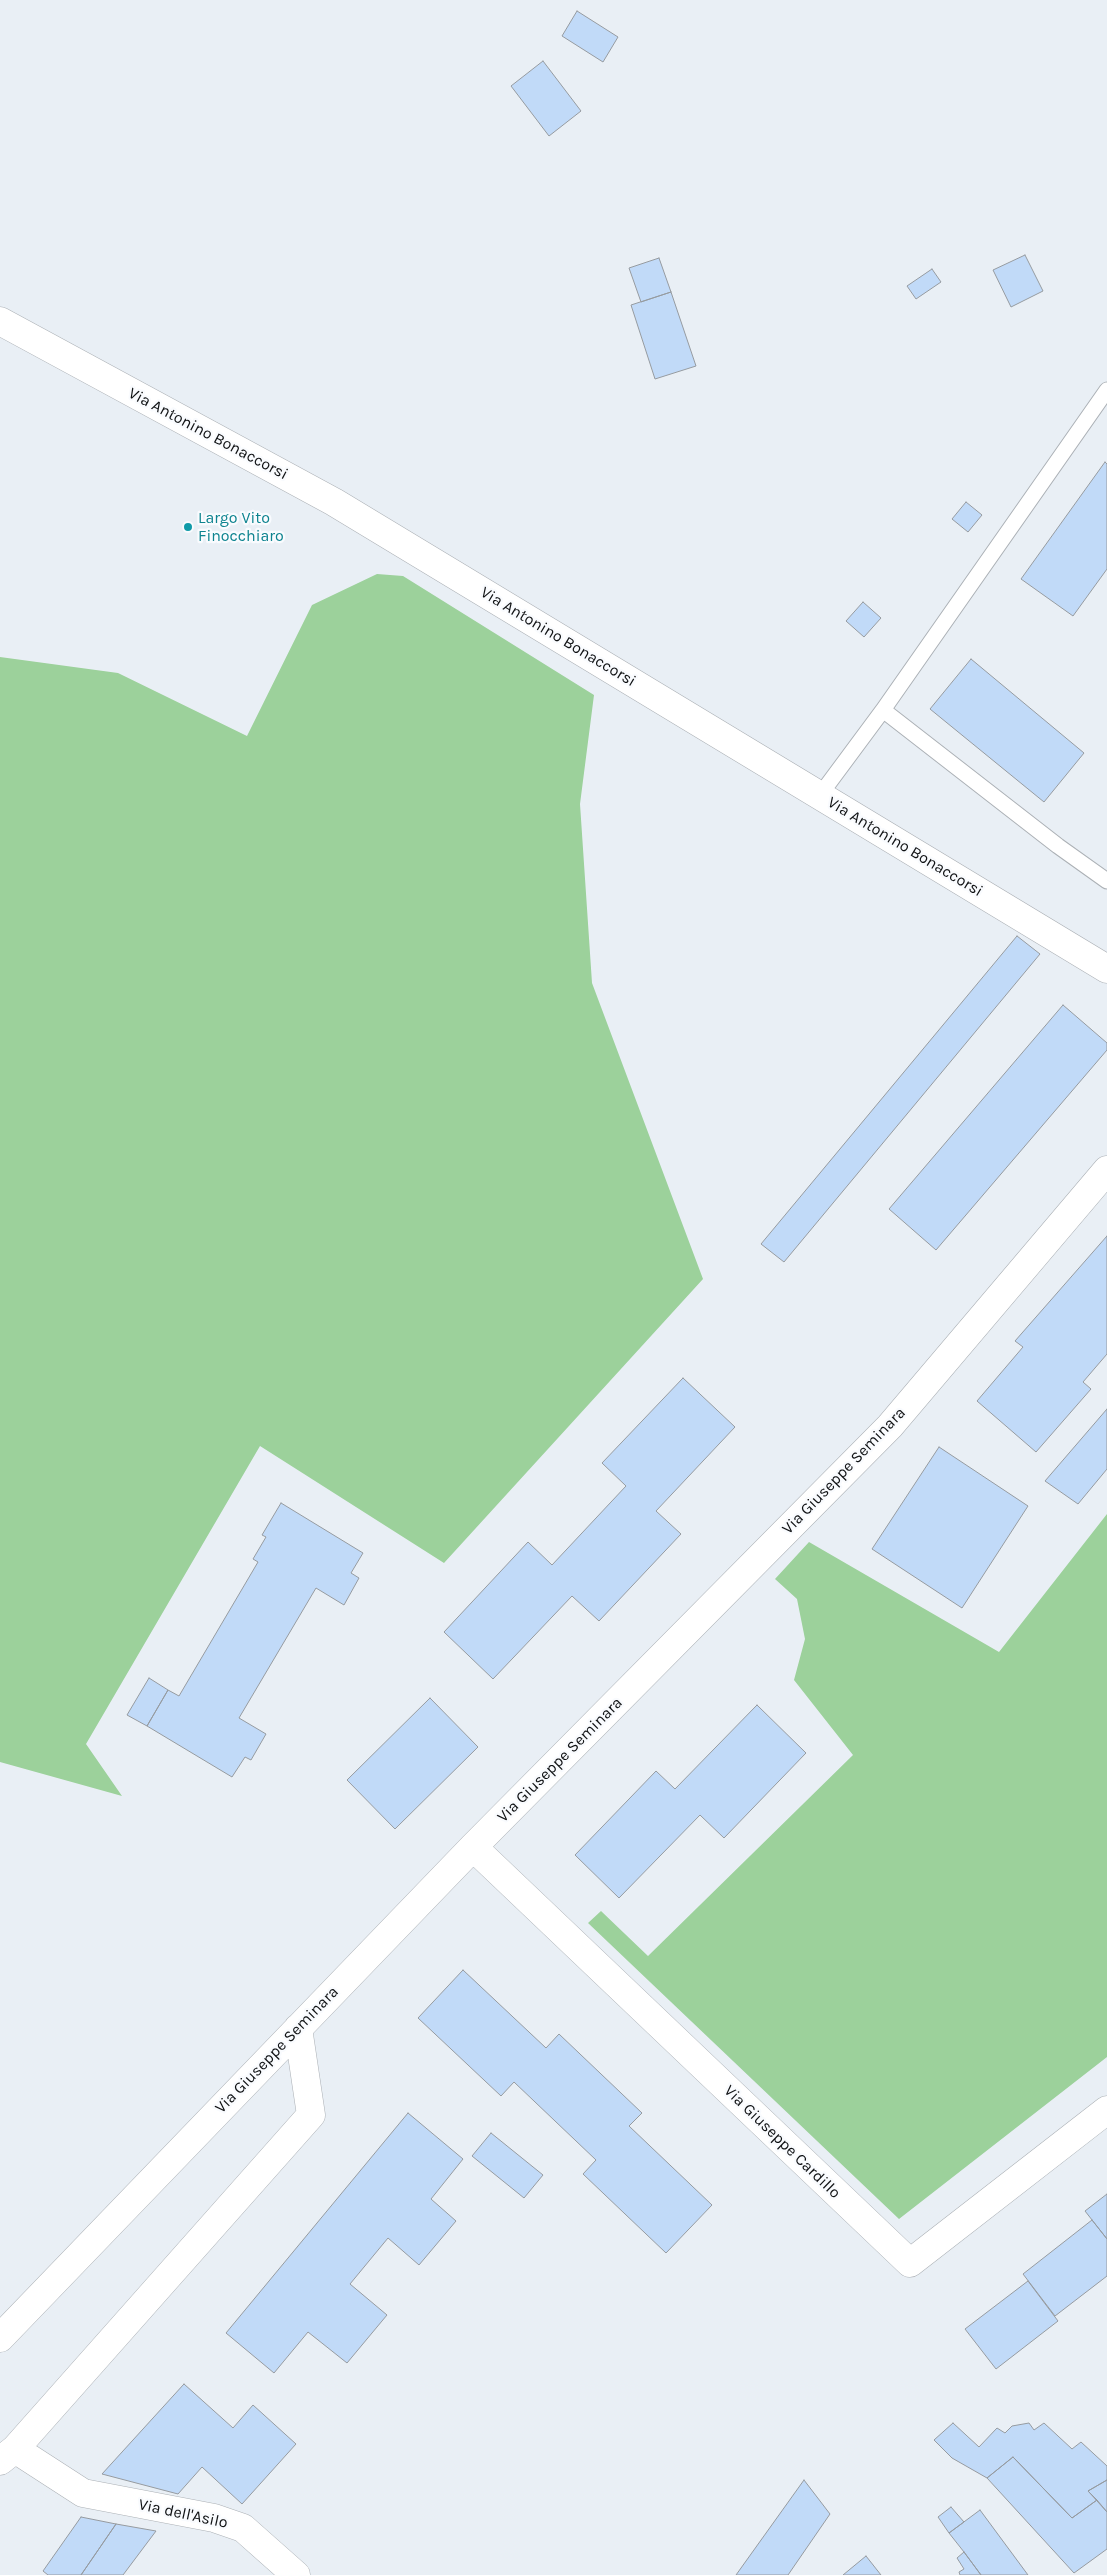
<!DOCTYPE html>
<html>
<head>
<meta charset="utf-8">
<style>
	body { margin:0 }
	canvas { display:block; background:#e9eff5 }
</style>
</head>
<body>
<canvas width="1107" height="2575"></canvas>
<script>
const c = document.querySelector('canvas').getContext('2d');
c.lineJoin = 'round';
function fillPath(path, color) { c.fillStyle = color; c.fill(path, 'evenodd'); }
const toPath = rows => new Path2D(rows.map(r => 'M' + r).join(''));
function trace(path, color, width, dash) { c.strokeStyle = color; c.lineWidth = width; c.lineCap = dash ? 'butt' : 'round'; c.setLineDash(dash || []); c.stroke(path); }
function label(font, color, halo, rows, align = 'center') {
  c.font = font + ' Karla,sans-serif'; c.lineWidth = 4.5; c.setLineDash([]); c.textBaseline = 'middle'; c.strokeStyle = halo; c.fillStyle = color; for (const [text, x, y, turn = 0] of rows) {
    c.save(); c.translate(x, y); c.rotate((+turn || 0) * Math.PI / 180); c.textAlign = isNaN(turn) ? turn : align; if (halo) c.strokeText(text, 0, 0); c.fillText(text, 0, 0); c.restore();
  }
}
fillPath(toPath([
	[377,574,403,576,594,695,580,804,592,983,703,1279,444,1563,260,1446,86,1744,122,1796,0,1762,0,657,118,673,247,736,312,605],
	[1107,1514,1107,2057,899,2219,588,1923,601,1911,648,1956,853,1755,794,1680,805,1639,797,1599,775,1579,809,1542,999,1652]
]), '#9cd19b');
const building = toPath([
	[577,11,618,37,603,62,562,36,577,11],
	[543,61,581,111,549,136,511,86,543,61],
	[1025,255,1043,291,1011,307,993,270,1025,255],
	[659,258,671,292,641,302,629,268,659,258],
	[932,269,941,282,916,299,907,286,932,269],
	[671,292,696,366,655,379,631,305,671,292],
	[1105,462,1107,464,1107,569,1073,616,1021,579,1105,462],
	[966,502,982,515,968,532,952,519,966,502],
	[863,602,881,618,864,637,846,621,863,602],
	[971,659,1084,753,1044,802,930,709,971,659],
	[1017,936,1040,954,784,1262,761,1244,1017,936],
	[1063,1005,1107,1043,1107,1050,936,1250,889,1209,1063,1005],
	[1107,1236,1107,1354,1083,1382,1091,1389,1036,1452,977,1401,1023,1347,1015,1341,1107,1236],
	[683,1378,735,1427,656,1511,681,1534,599,1621,572,1596,493,1679,444,1632,528,1542,552,1565,626,1486,602,1463,683,1378],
	[1107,1409,1107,1469,1078,1504,1045,1481,1107,1409],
	[939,1447,1028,1506,962,1608,872,1549,939,1447],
	[281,1503,363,1553,351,1573,359,1578,344,1605,316,1588,239,1718,266,1734,251,1760,245,1757,232,1777,147,1726,168,1690,179,1696,258,1562,253,1559,266,1537,262,1535,281,1503],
	[149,1678,168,1690,147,1726,127,1715,149,1678],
	[430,1698,478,1747,395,1829,347,1780,430,1698],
	[757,1705,806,1753,724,1838,700,1815,619,1898,575,1855,656,1771,675,1789,757,1705],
	[463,1970,546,2048,559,2034,642,2113,629,2126,712,2205,666,2253,583,2174,596,2160,514,2082,501,2096,418,2018,463,1970],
	[408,2113,463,2159,431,2199,456,2221,419,2265,388,2238,350,2284,387,2315,347,2363,308,2332,274,2373,226,2333,408,2113],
	[491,2133,543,2175,524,2198,472,2156,491,2133],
	[1107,2194,1107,2239,1085,2211,1107,2194],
	[1092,2220,1107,2239,1107,2276,1055,2316,1023,2274,1092,2220],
	[1028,2281,1058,2321,996,2369,965,2329,1028,2281],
	[184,2384,233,2428,253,2405,296,2444,242,2504,202,2467,178,2494,102,2474,184,2384],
	[953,2423,979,2447,997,2428,1005,2433,1012,2426,1029,2423,1034,2430,1044,2423,1072,2449,1081,2442,1107,2466,1107,2480,1088,2491,1097,2500,1072,2518,1013,2457,987,2478,952,2458,934,2440,953,2423],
	[1013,2457,1072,2518,1097,2500,1107,2512,1107,2549,1074,2573,987,2478,1013,2457],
	[804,2480,830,2514,788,2575,736,2575,804,2480],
	[1107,2480,1107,2512,1088,2491,1107,2480],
	[951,2507,964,2522,949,2533,938,2517,951,2507],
	[980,2510,1028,2575,981,2575,964,2552,949,2533,980,2510],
	[81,2517,116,2524,81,2575,48,2575,43,2571,81,2517],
	[116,2524,156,2531,123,2575,81,2575,116,2524],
	[964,2552,981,2575,960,2575,959,2572,964,2569,957,2558,964,2552],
	[866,2556,881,2575,843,2575,866,2556]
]);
fillPath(building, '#c1daf8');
trace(building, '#969ba0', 1);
const service = toPath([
	[883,710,1058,846,1107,881],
	[820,795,883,710,1107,390]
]);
const minor = toPath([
	[0,321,334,502,1107,969],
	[473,1847,910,2263,1107,2110],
	[0,2338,473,1847,890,1426,1107,1170],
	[15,2449,83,2493,214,2518,243,2528,296,2575],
	[0,2461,15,2449,311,2115,298,2028]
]);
trace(service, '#acb1b6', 17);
trace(minor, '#acb1b6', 29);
trace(service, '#fff', 15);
trace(minor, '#fff', 28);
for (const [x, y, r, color] of [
	[188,527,5,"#0f9aa8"]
]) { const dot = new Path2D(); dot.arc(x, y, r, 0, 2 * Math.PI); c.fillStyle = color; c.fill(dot); trace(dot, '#f9fbfe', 2); }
label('16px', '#0f1113', '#f9fbfe', [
	["Via Antonino Bonaccorsi",208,434,28],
	["Via Antonino Bonaccorsi",558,637,31],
	["Via Antonino Bonaccorsi",905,847,31],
	["Via Giuseppe Seminara",844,1471,-46],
	["Via Giuseppe Seminara",560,1760,-45],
	["Via Giuseppe Seminara",277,2050,-46],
	["Via Giuseppe Cardillo",782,2142,44],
	["Via dell'Asilo",183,2514,12]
]);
label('16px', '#0d838f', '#f9fbfe', [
	["Largo Vito",198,518],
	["Finocchiaro",198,536]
], 'left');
</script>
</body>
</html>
